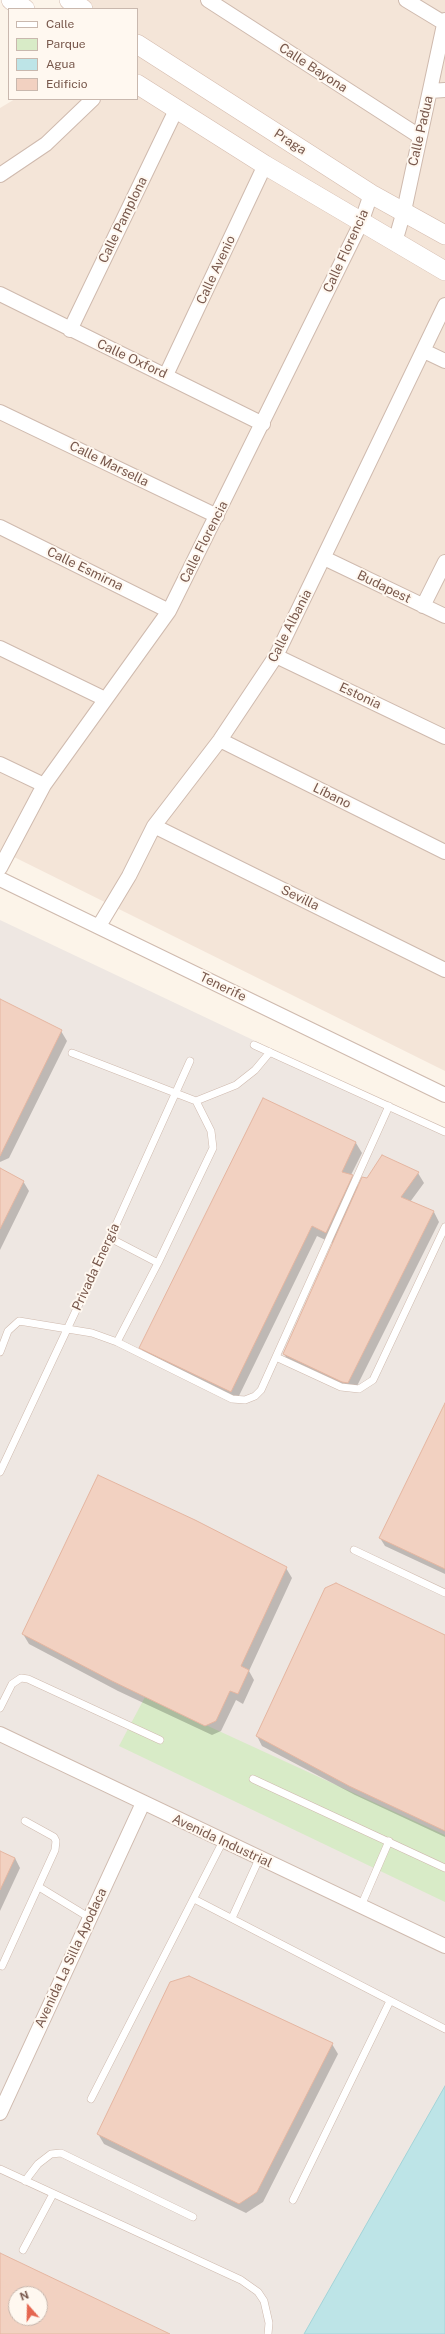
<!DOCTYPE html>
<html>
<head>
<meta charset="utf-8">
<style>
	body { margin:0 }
	#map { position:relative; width:445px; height:2334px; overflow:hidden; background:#fcf4e9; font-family:"Public Sans",sans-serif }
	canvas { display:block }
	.legend { position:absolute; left:8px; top:8px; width:130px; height:92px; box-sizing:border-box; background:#fff8f0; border:1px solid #c9b8ae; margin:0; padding:5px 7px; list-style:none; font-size:12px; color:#78584c }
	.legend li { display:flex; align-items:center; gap:8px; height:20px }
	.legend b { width:20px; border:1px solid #c9b8ae }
	.north { position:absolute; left:8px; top:2286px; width:40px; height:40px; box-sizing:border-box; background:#fff8f0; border:1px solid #c9b8ae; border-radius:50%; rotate:340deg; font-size:11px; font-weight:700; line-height:16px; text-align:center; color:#78584c }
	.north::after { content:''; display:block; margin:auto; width:14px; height:18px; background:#e56650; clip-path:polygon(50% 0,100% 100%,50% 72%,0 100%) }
</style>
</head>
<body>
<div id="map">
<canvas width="445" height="2334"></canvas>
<ul class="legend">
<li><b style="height:5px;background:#fff"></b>Calle</li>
<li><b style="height:11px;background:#d8ebc7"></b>Parque</li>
<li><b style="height:11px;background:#bde4e7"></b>Agua</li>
<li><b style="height:11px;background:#f2d1c1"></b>Edificio</li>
</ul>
<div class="north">N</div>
</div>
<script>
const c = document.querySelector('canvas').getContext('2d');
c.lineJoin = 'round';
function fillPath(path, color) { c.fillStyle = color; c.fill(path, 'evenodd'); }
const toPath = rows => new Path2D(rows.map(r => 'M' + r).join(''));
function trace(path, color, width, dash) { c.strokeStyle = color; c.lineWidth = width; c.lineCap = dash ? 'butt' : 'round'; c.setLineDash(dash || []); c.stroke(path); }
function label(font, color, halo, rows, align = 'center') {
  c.font = font + ' "Public Sans",sans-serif'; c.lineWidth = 4; c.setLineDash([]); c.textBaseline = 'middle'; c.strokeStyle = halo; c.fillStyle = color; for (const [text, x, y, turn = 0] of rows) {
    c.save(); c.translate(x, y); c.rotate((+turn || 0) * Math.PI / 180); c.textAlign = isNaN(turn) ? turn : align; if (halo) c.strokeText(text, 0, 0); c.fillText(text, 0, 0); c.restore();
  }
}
fillPath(toPath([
	[69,0,445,0,445,1071,0,850,0,108,15,99,137,99,137,9,65,9]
]), '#f4e5d8');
fillPath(toPath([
	[0,920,445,1131,445,2334,0,2334],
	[16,2294,40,2294,40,2318,16,2318]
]), '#eee7e2');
fillPath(toPath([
	[145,1697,445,1835,445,1902,119,1746]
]), '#d8ebc7');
const water = toPath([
	[445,2086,445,2334,304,2334,445,2086]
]);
fillPath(water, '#bde4e7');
trace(water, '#a3d4d8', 1);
fillPath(toPath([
	[0,1000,61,1031,67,1041,9,1158,0,1162],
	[263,1099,356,1143,362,1153,351,1175,359,1188,368,1179,418,1173,424,1183,410,1202,434,1212,439,1222,354,1392,290,1364,284,1354,334,1244,317,1236,236,1402,146,1357,141,1348],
	[0,1169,23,1181,29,1191,0,1250],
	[445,1406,445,1574,385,1546,380,1538],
	[286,1568,292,1578,249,1671,254,1680,243,1704,236,1700,221,1731,212,1735,118,1691,29,1644,23,1634],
	[326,1588,445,1635,445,1837,355,1795,262,1746,257,1736],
	[0,1852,15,1858,20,1868,0,1911],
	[332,2044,338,2054,263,2202,246,2213,104,2144,98,2134]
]), '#0003');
const building = toPath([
	[0,999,62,1030,0,1156,0,999],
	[263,1098,356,1142,342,1172,353,1175,326,1233,312,1226,231,1392,139,1348,263,1098],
	[382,1155,419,1172,401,1197,434,1211,348,1383,342,1382,283,1354,362,1177,367,1178,382,1155],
	[0,1168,24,1181,0,1229,0,1168],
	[445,1403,445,1569,379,1538,445,1403],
	[98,1475,195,1520,287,1567,241,1666,249,1670,238,1694,230,1691,216,1721,205,1726,112,1681,22,1634,98,1475],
	[336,1583,445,1635,445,1831,349,1786,256,1736,325,1588,336,1583],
	[0,1851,15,1858,0,1890,0,1851],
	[189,1976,333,2043,257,2192,239,2204,97,2134,170,1982,189,1976],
	[0,2253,170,2334,0,2334,0,2253],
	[16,2294,40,2294,40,2318,16,2318,16,2294]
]);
fillPath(building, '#f2d1c1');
trace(building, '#e5b6a1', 1);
const lane = toPath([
	[254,1045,445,1132],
	[72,1053,196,1101,211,1131,213,1148,158,1263,117,1342],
	[196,1101,236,1085,255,1070,270,1052],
	[110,1238,158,1263],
	[0,1352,8,1331,19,1321,92,1333,117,1342,232,1399,245,1400,255,1396,261,1390,389,1106],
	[276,1357,341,1387,359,1389,373,1380,445,1227],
	[0,1472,110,1238,190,1061],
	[354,1550,445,1593],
	[0,1708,12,1684,21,1678,28,1679,160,1740],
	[253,1779,445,1868],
	[39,1887,90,1918],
	[194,1899,445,2029],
	[361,1906,389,1841],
	[232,1918,259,1859],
	[2,1966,55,1850,56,1841,54,1837,25,1821],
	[91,2099,223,1841],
	[0,2169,241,2280,258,2292,264,2301,269,2323,268,2334],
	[25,2181,38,2164,51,2154,61,2153,193,2217],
	[293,2200,390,2001],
	[23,2250,53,2194]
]);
const street = toPath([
	[208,0,419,136],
	[406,0,444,23],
	[430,91,445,90],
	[0,175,46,144,93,99],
	[395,242,404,211,445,20],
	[0,294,263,424],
	[70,330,176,110],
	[424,351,445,361],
	[166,375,265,165],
	[0,412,217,516],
	[0,527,169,611],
	[324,558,445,616],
	[423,606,445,562],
	[0,648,105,699],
	[276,656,445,737],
	[220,740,445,852],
	[0,764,44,785],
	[154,826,445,970],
	[0,868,44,785,169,611,361,223,371,194],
	[0,879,445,1095],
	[99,926,129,876,154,826,220,740,276,656,445,305],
	[0,1734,445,1946],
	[0,2113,143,1803]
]);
const secondary = toPath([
	[11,0,25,9],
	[69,0,83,9],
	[137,44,371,194,445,235],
	[137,84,265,165,445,271]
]);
trace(lane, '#cfbaae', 8);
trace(street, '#cfbaae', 16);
trace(secondary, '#d5bcae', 20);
trace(lane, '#fff', 7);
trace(street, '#fff', 14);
trace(secondary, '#fff', 19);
label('13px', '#78584c', '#fff8f0', [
	["Calle Bayona",313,68,33],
	["Calle Padua",421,131,-77],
	["Praga",290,142,33],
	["Calle Pamplona",123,220,-64],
	["Calle Florencia",346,251,-65],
	["Calle Avenio",216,270,-65],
	["Calle Oxford",132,359,25],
	["Calle Marsella",109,464,26],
	["Calle Florencia",204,542,-63],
	["Calle Esmirna",85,569,26],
	["Budapest",384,587,26],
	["Calle Albania",290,626,-63],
	["Estonia",360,696,25],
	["Líbano",332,796,26],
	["Sevilla",300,898,26],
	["Tenerife",223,987,26],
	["Privada Energía",96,1267,-65],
	["Avenida Industrial",222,1841,25],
	["Avenida La Silla Apodaca",71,1958,-65]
]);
</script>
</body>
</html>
